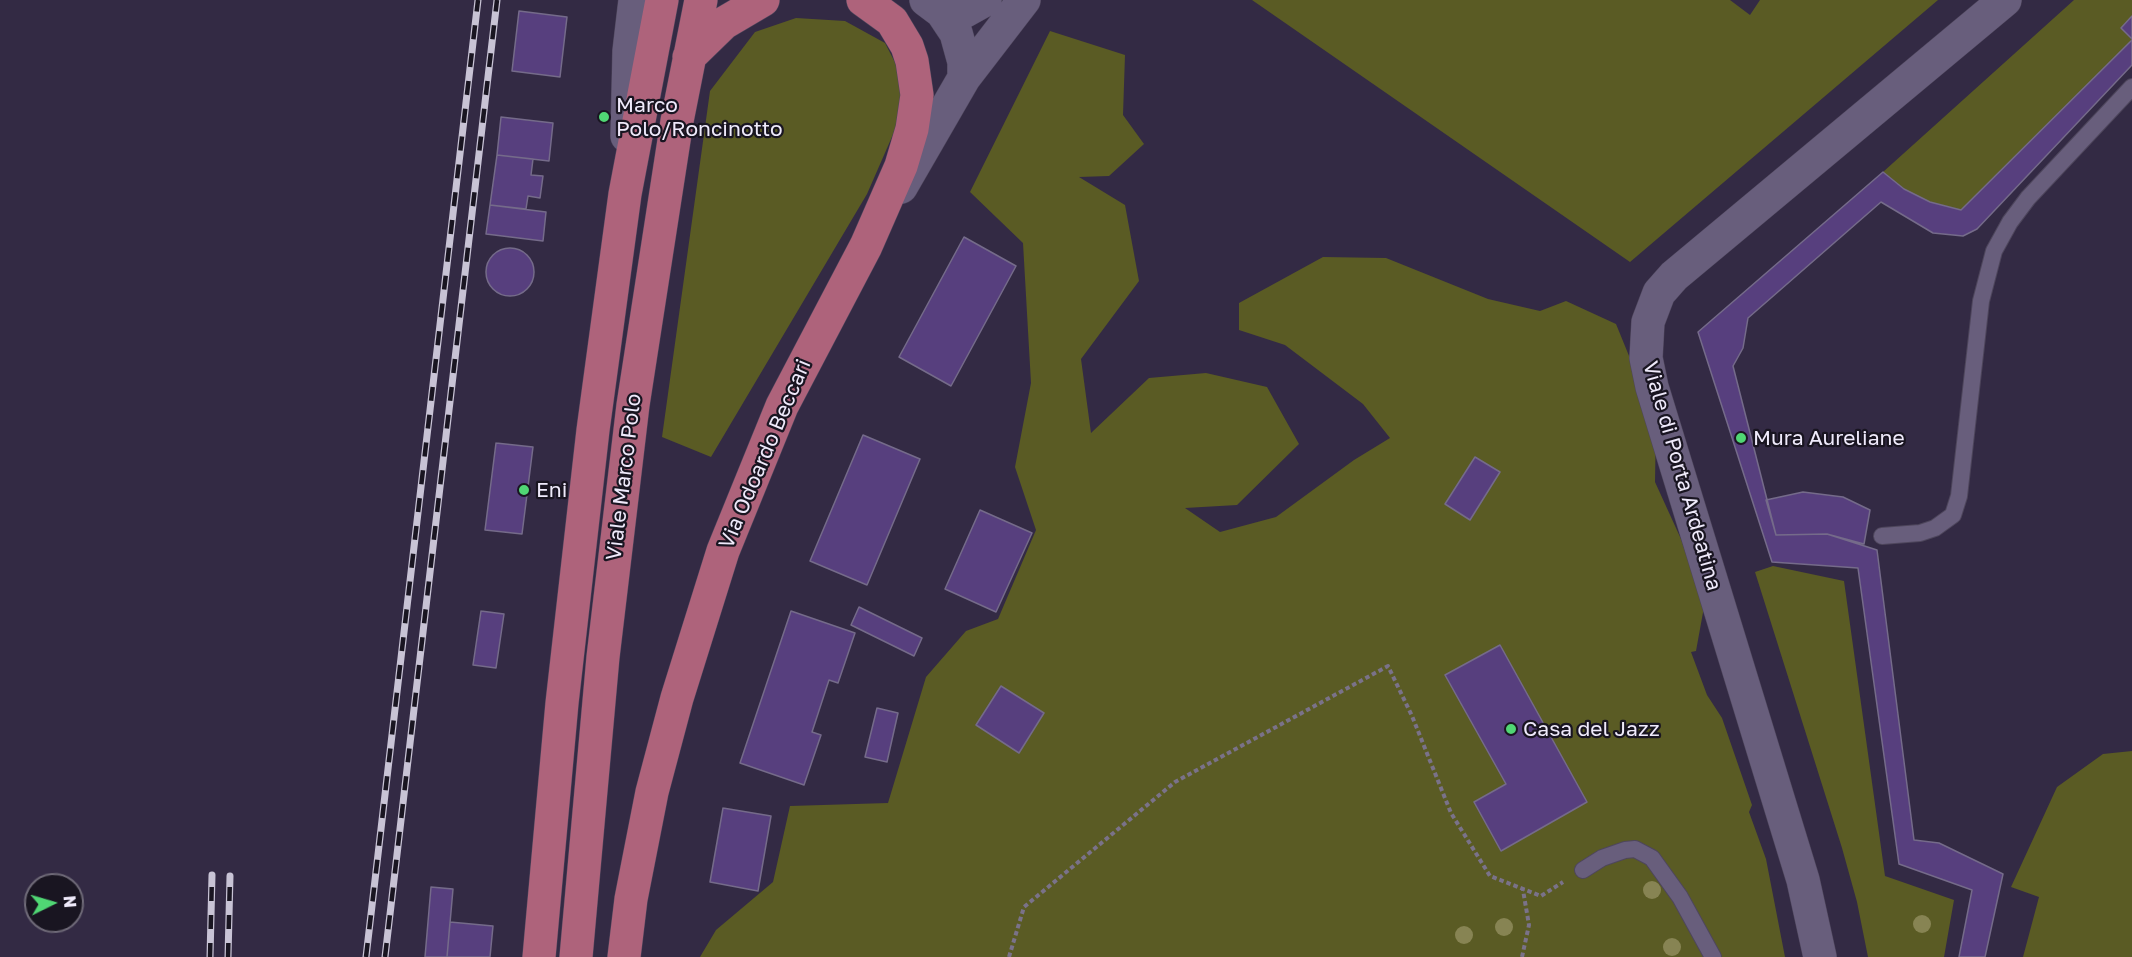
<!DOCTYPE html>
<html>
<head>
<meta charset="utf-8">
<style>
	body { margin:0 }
	#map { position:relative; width:2132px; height:957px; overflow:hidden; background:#332a44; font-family:"Golos Text",sans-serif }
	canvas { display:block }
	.north { position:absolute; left:24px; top:873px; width:60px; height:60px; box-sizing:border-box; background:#191521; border:2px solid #6f6a78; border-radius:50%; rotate:85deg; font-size:16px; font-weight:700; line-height:24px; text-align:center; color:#efeafb }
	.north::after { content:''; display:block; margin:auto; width:21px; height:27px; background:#50d674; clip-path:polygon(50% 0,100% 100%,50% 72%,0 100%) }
</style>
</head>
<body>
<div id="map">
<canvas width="2132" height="957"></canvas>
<div class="north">N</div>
</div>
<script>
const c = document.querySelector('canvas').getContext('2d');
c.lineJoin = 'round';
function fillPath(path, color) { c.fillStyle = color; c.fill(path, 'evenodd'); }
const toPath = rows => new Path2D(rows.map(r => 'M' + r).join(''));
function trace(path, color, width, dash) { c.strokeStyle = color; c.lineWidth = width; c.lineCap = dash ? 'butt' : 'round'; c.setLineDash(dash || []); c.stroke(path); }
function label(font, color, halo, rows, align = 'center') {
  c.font = font + ' "Golos Text",sans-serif'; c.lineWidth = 4.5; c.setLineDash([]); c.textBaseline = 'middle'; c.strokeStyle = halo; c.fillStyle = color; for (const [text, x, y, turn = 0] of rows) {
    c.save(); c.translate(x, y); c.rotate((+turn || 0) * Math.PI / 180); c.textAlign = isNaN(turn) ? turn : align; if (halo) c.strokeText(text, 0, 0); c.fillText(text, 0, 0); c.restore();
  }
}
fillPath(toPath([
	[1252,0,1730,0,1750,15,1760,0,1938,0,1630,262],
	[2074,0,2132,0,2132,16,2121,28,2132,40,1961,210,1930,202,1904,189,1883,172],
	[796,18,845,21,885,43,902,76,905,107,867,194,711,457,662,437,710,91,755,32],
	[1050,31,1125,55,1123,115,1144,144,1109,176,1079,177,1125,205,1139,281,1081,359,1091,433,1149,378,1206,373,1267,387,1299,444,1237,505,1185,508,1220,532,1276,517,1354,460,1390,438,1363,404,1285,345,1239,330,1239,303,1323,257,1386,258,1488,299,1540,311,1566,301,1616,324,1656,422,1655,482,1681,539,1704,607,1696,651,1691,652,1707,695,1722,718,1752,805,1749,812,1766,859,1785,957,700,957,716,930,773,882,790,806,888,803,926,677,966,631,998,619,1036,530,1015,467,1031,383,1023,243,970,192],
	[1773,566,1844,581,1885,876,1954,900,1944,957,1868,957,1857,902,1842,848,1755,572],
	[2132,751,2132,957,2023,957,2039,897,2011,887,2057,787,2103,754]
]), '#5a5b24');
const building = toPath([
	[519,11,567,17,560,77,512,71,519,11],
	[2132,16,2132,39,2121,28,2132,16],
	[2132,40,2132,65,1977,229,1963,236,1933,233,1881,202,1748,318,1743,348,1733,366,1776,535,1827,534,1877,550,1914,840,1939,843,2003,874,1985,957,1959,957,1972,890,1899,864,1858,568,1772,562,1698,332,1883,172,1904,189,1930,202,1961,210,2132,40],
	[501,117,553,123,549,161,497,155,501,117],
	[497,155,533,159,531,175,543,176,540,198,528,196,526,209,490,205,497,155],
	[490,205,546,212,543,241,486,234,490,205],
	[964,237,1016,266,951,386,899,357,964,237],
	'486 272a24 24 0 1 1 48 0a24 24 0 1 1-48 0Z',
	[863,435,920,459,867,585,810,561,863,435],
	[496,443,533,447,522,534,485,530,496,443],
	[1475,457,1500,472,1470,520,1445,504,1475,457],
	[1803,492,1843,497,1870,510,1864,544,1827,534,1776,535,1766,500,1803,492],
	[980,510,1032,533,996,612,945,589,980,510],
	[859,607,922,638,914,656,851,625,859,607],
	[481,611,504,614,496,668,473,665,481,611],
	[791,611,855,633,838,683,829,680,812,732,821,735,804,785,740,763,791,611],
	[1500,645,1587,802,1501,851,1474,802,1506,784,1445,675,1500,645],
	[1001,686,1044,713,1019,753,976,725,1001,686],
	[877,708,898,713,887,762,865,757,877,708],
	[723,808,771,816,758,891,710,882,723,808],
	[431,887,453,889,447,957,425,957,431,887],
	[450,922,493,926,490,957,447,957,450,922]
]);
fillPath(building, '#573f7e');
trace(building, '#756b8a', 1.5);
const lane = toPath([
	[1882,536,1920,533,1935,528,1953,515,1959,496,1981,301,1994,251,2010,222,2028,198,2132,87],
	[1583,870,1602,858,1625,850,1635,849,1652,858,1680,897,1713,957]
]);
const street = toPath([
	[926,0,942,12,956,33,964,62,964,78],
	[949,20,985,0],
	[627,136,629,51,635,0],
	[901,187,964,78,1024,0],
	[1820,957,1803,880,1652,387,1646,358,1648,322,1659,293,1674,276,2005,0]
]);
const primary = toPath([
	[689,57,724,23,763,0],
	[539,957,562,703,593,430,625,194,662,0],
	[576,957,603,657,633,405,677,121,701,0],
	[624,957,631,899,652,792,677,698,723,551,782,406,866,246,901,166,912,129,917,95,912,61,907,46,892,21,863,0]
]);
trace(lane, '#4e465c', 18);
trace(street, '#4e465c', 34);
trace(primary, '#4e465c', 34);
trace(toPath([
	[1009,957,1024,907,1175,782,1388,666,1412,716,1451,813,1490,876,1541,896,1563,882],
	[1522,957,1529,925,1523,890]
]), '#7a7289', 4, [4.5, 3]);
trace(lane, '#685e7c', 16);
trace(street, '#685e7c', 33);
trace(primary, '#ae637b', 33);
const rail = toPath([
	[210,957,212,875],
	[228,957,230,876],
	[366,957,478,0],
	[385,957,497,0]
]);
trace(rail, '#c8c3d5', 7);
trace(rail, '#191521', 4.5, [14]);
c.fillStyle = '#878453';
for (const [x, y] of [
	[1652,890],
	[1922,924],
	[1504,927],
	[1464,935],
	[1672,947]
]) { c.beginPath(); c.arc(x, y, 9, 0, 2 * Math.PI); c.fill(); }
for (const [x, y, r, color] of [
	[604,117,6,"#50d674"],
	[1741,438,6,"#50d674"],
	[524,490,6,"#50d674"],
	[1511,729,6,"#50d674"]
]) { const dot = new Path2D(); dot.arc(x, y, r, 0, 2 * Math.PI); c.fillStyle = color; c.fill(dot); trace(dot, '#191521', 2); }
label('21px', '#efeafb', '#191521', [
	["Marco",616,105],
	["Polo/Roncinotto",616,129],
	["Mura Aureliane",1753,438],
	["Eni",536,490],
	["Casa del Jazz",1523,729]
], 'left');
label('21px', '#efeafb', '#191521', [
	["Via Odoardo Beccari",765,454,-67],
	["Viale di Porta Ardeatina",1682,476,74],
	["Viale Marco Polo",624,477,-83]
]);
</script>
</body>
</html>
